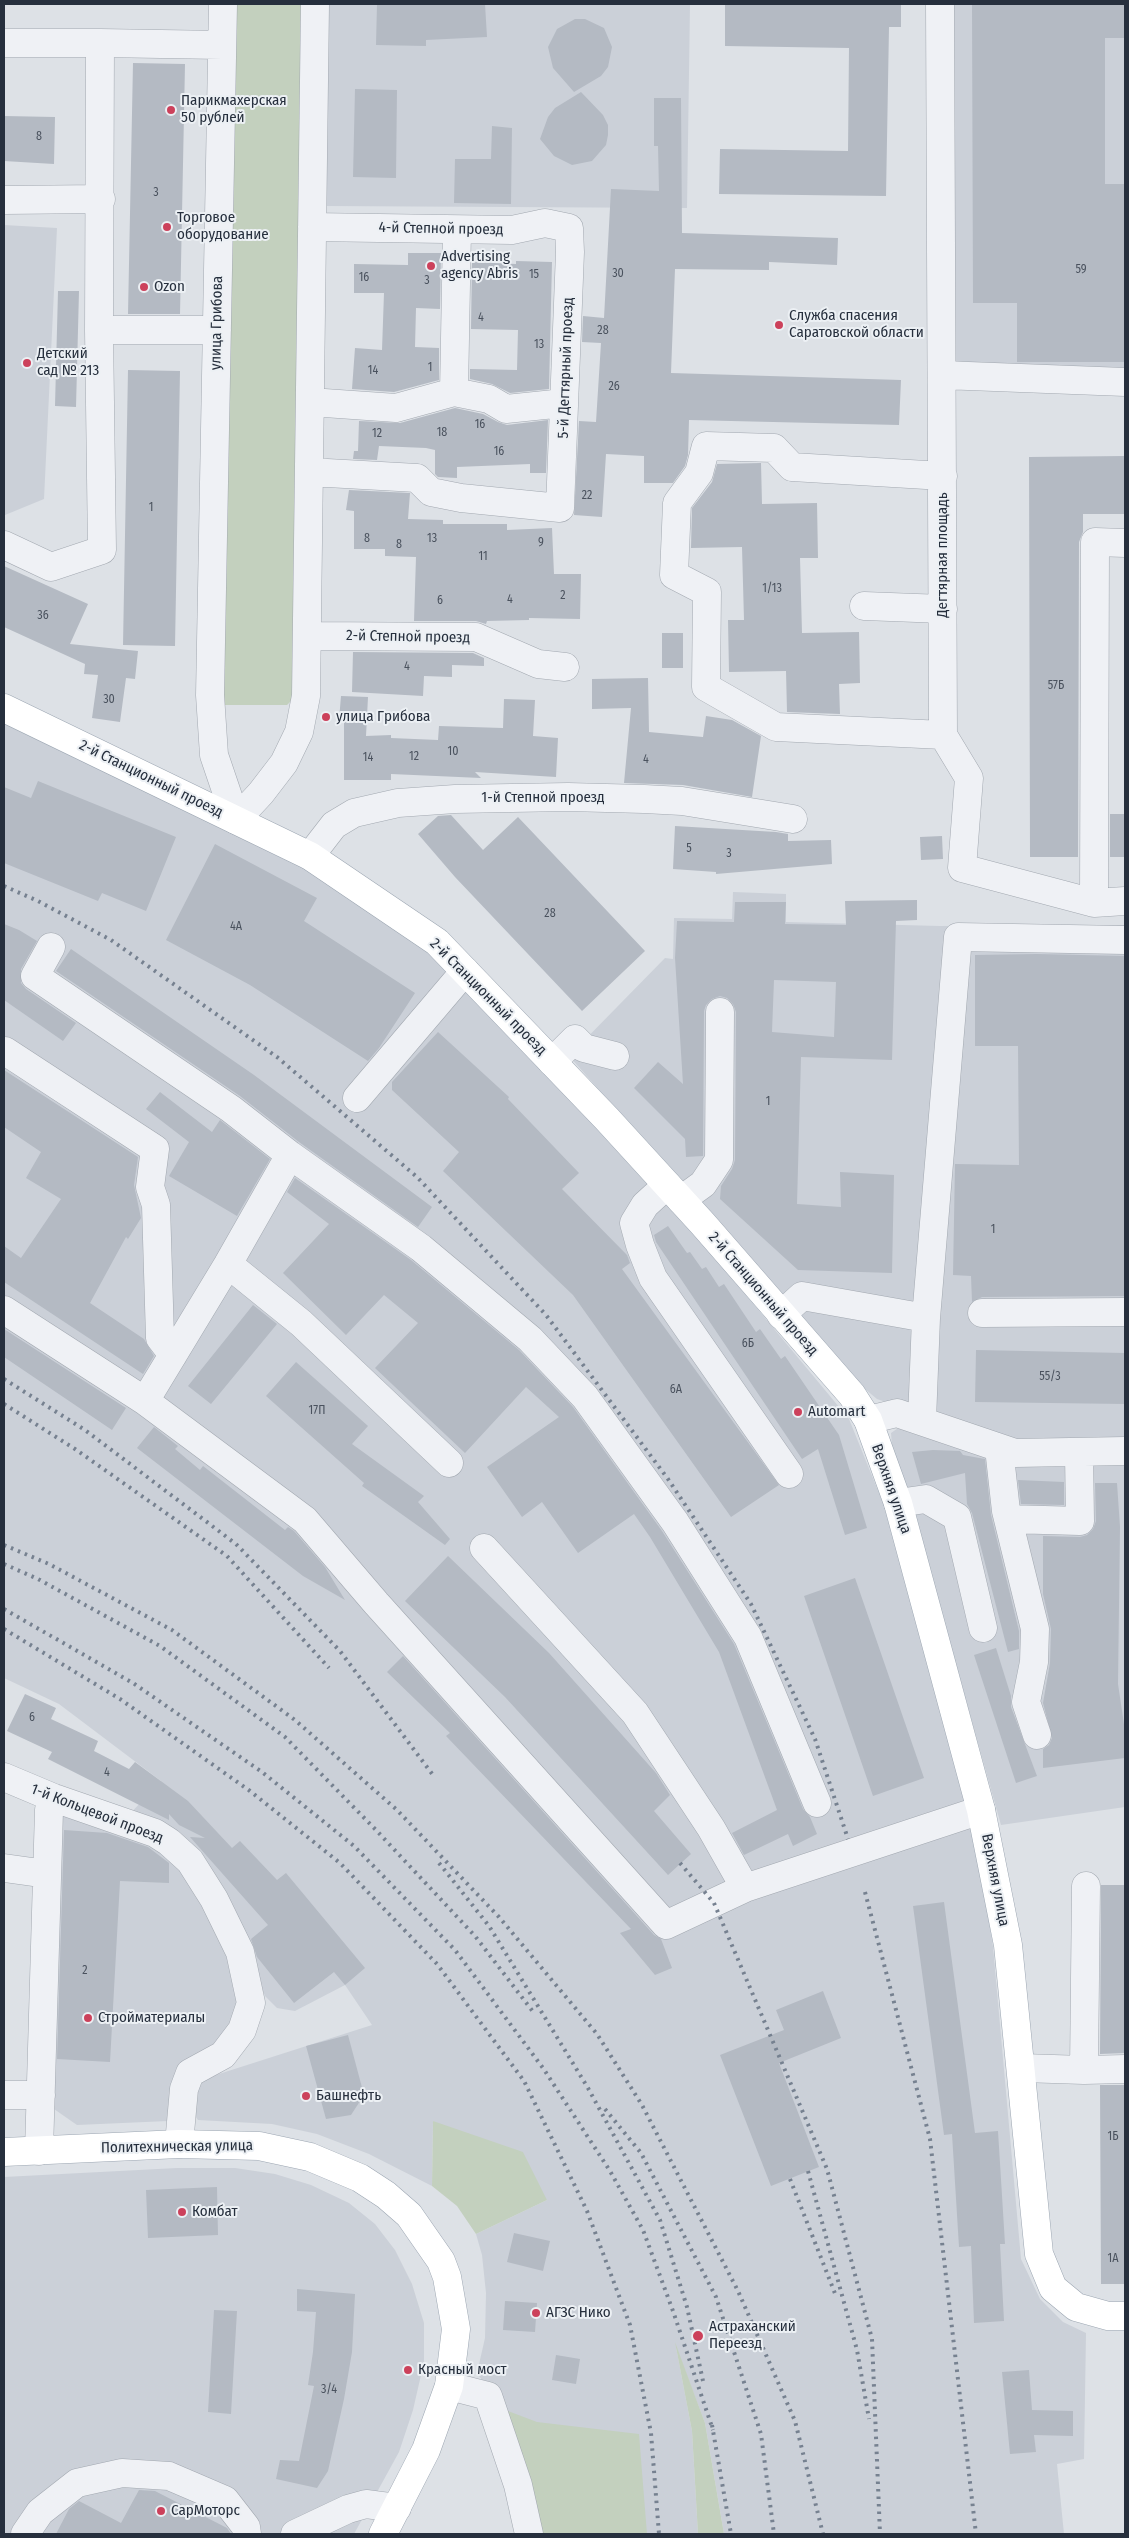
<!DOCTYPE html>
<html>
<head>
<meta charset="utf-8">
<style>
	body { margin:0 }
	#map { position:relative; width:1129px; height:2538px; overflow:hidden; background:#dde1e6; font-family:"Fira Sans Condensed",sans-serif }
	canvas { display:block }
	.frame { position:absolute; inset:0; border:5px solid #262f3d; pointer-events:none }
</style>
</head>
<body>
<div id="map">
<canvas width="1129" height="2538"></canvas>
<div class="frame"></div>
</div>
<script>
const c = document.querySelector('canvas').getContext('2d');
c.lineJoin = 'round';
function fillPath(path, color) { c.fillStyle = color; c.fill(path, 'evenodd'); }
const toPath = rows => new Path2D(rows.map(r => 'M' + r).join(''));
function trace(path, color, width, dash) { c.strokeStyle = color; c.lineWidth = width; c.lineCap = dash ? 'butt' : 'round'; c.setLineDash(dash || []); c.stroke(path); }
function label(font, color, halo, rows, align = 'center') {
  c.font = font + ' "Fira Sans Condensed",sans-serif'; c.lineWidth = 4; c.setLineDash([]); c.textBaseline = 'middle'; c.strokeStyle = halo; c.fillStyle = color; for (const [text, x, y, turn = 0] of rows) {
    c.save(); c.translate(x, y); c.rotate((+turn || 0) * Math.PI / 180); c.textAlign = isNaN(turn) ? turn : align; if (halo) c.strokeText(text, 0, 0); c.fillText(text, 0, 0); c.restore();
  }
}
fillPath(toPath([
	[328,4,690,4,687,208,325,206],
	[927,4,1125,4,1125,369,930,368],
	[4,225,57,228,44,499,5,515],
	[4,724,306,868,430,953,597,1127,692,1230,849,1419,885,1508,977,1845,993,1947,1021,2259,1040,2299,1063,2322,1086,2333,1084,2459,1057,2464,1064,2534,724,2534,705,2423,676,2347,692,2431,698,2534,589,2534,477,2373,485,2338,486,2293,482,2255,476,2234,547,2200,433,2121,432,2186,369,2154,317,2134,272,2124,198,2120,190,2109,194,2082,372,2025,345,1985,295,2011,277,2008,265,1996,221,1892,125,1819,161,1781,59,1704,4,1678],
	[733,892,786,894,786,922,940,926,1125,925,1125,1444,1016,1447,877,1399,865,1389,569,1056,665,958,673,959,674,918,732,919],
	[904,1424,1125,1461,1125,1807,1001,1825,909,1497,892,1446,891,1433],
	[56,1812,168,1846,233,1953,239,2007,232,2028,168,2121,77,2125,54,2109],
	[177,2168,235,2168,275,2174,311,2185,349,2203,375,2224,395,2250,412,2284,424,2323,424,2362,413,2410,399,2452,354,2534,4,2534,4,2177]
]), '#cbd0d8');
fillPath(toPath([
	[230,4,301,4,293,699,287,705,225,705,220,698],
	[433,2121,523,2152,547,2200,476,2234,457,2206,432,2186],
	[675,2342,705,2423,724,2534,698,2534,692,2431],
	[500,2408,537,2422,639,2434,647,2534,539,2534]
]), '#c3d0be');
fillPath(toPath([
	[377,4,485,4,487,37,426,40,426,46,376,45],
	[725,4,901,4,901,27,889,27,886,196,719,194,720,149,848,151,849,48,725,46],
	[972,4,1125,4,1125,38,1105,38,1105,184,1125,184,1125,362,1017,362,1017,303,973,303],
	[575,19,585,19,604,28,612,47,608,67,601,76,574,92,553,68,548,47,557,29],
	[133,63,185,64,180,314,128,314],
	[355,89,397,90,396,178,353,177],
	[581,92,603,115,608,125,608,135,606,145,592,161,572,165,554,156,540,139,548,117,555,108],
	[654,98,681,98,682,233,838,238,837,265,769,262,769,270,675,269,671,373,901,380,899,425,689,420,688,455,685,466,673,483,644,483,644,456,606,454,602,517,574,515,579,421,596,422,601,343,582,342,583,316,604,318,611,189,659,191,658,146,654,146],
	[4,116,55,117,54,164,4,161],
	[492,126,512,128,511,204,454,203,455,159,491,159],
	[408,253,441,253,440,309,416,308,415,347,439,348,439,380,394,392,352,389,355,348,382,350,384,293,354,293,354,264,408,265],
	[516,261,552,262,549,389,510,393,492,384,470,379,470,369,517,370,518,330,471,329,472,262,516,264],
	[58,291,79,291,76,407,55,406],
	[128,370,180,371,175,646,123,645],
	[455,408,483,414,498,422,507,425,548,420,546,473,530,473,530,464,457,467,457,478,438,477,435,474,435,450,426,448,379,446,377,460,353,459,354,451,358,451,359,421,400,423],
	[1125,456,1125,514,1083,514,1083,532,1079,542,1078,857,1030,857,1029,457],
	[761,463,762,504,817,503,818,558,800,558,802,633,859,632,860,683,839,684,840,714,787,712,786,671,729,672,728,620,744,620,742,547,691,548,692,508,712,482,717,464],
	[349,490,410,493,408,519,443,520,443,524,507,524,507,530,552,528,554,574,581,574,580,619,529,618,529,620,487,621,486,624,476,621,414,621,416,557,385,556,385,549,354,549,354,511,346,510],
	[4,566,88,604,70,644,138,651,135,679,126,678,120,722,92,718,98,675,84,674,85,664,4,627],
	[662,633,683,633,683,668,662,668],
	[353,652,473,653,484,658,484,666,452,665,452,677,424,676,423,696,352,692],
	[648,678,649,732,703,737,706,716,732,720,761,736,752,797,683,785,624,783,631,708,592,709,592,679],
	[341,696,368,697,366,736,391,735,391,738,438,740,439,726,503,728,504,699,535,700,533,736,558,738,556,777,475,772,481,778,391,774,391,780,344,780,344,721,339,720],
	[38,781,176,837,146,911,102,893,98,901,4,863,4,787,31,798],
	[1110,814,1125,814,1125,857,1110,857],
	[451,815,483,850,518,817,645,951,582,1011,455,877,418,834,438,816],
	[675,826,776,832,788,834,788,841,831,840,832,864,716,874,716,872,673,869],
	[942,836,943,859,921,860,920,837],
	[215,844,317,898,304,921,415,993,379,1048,368,1061,250,985,166,940],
	[917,900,917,920,896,921,892,1060,801,1057,797,1204,841,1207,840,1172,894,1175,892,1273,798,1270,720,1199,721,1186,732,1169,735,1160,736,1012,733,1004,727,998,720,996,712,999,706,1005,704,1011,703,1156,686,1157,685,1139,634,1088,658,1062,683,1084,675,958,677,921,734,922,735,902,786,902,785,924,846,925,845,901],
	[774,980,836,982,834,1037,772,1032],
	[4,924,19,930,37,941,21,969,21,983,26,989,76,1023,63,1041,4,1000],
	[71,949,254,1075,432,1207,418,1227,299,1142,240,1096,56,971],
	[1037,954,1125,956,1125,1296,982,1297,972,1302,971,1276,953,1275,955,1164,1019,1165,1018,1046,975,1046,975,955],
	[438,1032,509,1097,508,1099,579,1173,562,1189,627,1255,630,1263,622,1269,779,1485,731,1517,573,1295,443,1171,459,1152,392,1090,392,1082],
	[4,1070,138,1157,134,1185,141,1218,128,1239,126,1237,90,1303,144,1339,154,1356,143,1374,4,1282,4,1246,21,1258,61,1199,26,1178,41,1152,4,1127],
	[160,1092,212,1132,220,1120,270,1159,237,1216,169,1176,189,1142,146,1109],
	[295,1178,411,1260,519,1350,573,1407,662,1531,734,1644,803,1809,810,1817,817,1834,793,1846,788,1834,744,1855,732,1833,777,1810,719,1652,650,1537,634,1514,578,1553,542,1502,522,1517,487,1467,559,1417,526,1387,465,1453,375,1368,418,1323,384,1295,346,1335,283,1273,329,1224,287,1192],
	[668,1226,687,1253,690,1252,702,1269,706,1267,719,1287,724,1284,756,1332,760,1329,781,1359,785,1356,839,1435,867,1528,845,1535,818,1449,802,1459,656,1242,654,1235],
	[253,1305,277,1324,211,1404,188,1386],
	[4,1329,126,1408,112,1430,4,1357],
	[976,1350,1125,1353,1125,1404,975,1402],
	[296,1362,368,1426,352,1444,424,1496,418,1502,450,1539,445,1545,362,1486,364,1483,266,1396],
	[154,1427,178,1446,175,1449,200,1470,203,1466,285,1530,288,1527,294,1531,325,1567,345,1600,303,1576,137,1448],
	[933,1450,960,1451,963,1455,985,1459,991,1515,1019,1631,1019,1649,1008,1652,972,1513,967,1504,965,1473,921,1484,912,1452],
	[1018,1480,1064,1482,1064,1505,1021,1504],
	[1095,1483,1117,1483,1120,1527,1118,1684,1125,1731,1125,1758,1043,1768,1043,1749,1049,1745,1052,1738,1043,1703,1050,1663,1051,1629,1043,1594,1043,1536,1080,1537,1087,1535,1093,1529,1096,1521],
	[448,1556,549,1653,656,1773,670,1795,654,1811,691,1854,668,1875,505,1697,405,1601],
	[855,1578,924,1778,873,1796,804,1596],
	[996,1648,1011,1696,1011,1707,1037,1776,1016,1783,974,1655],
	[403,1656,654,1935,661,1939,672,1968,655,1975,620,1933,631,1929,446,1736,450,1733,387,1672],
	[25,1694,56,1708,51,1719,98,1741,94,1751,129,1769,135,1762,188,1801,232,1848,240,1841,277,1880,286,1873,365,1968,345,1985,334,1972,294,2003,257,1957,251,1939,268,1925,190,1837,205,1838,179,1825,169,1814,169,1820,48,1759,52,1752,7,1731],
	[64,1830,107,1833,148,1847,169,1863,169,1883,120,1881,110,2062,57,2059],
	[1101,1885,1125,1885,1125,2053,1100,2054],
	[944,1902,975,2133,998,2131,1005,2244,1000,2244,1004,2321,974,2323,971,2246,959,2247,952,2134,944,2135,913,1906],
	[823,1991,841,2038,779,2063,819,2167,771,2186,720,2055,784,2030,776,2010],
	[348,2035,364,2095,351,2115,326,2119,306,2046],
	[1100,2085,1125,2085,1125,2284,1101,2284],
	[217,2187,218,2235,148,2238,146,2190],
	[514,2233,550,2241,543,2271,507,2262],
	[297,2289,355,2294,352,2352,344,2399,328,2471,317,2488,276,2479,280,2460,299,2461,314,2386,308,2385,313,2352,316,2312,297,2311],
	[505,2301,537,2303,535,2332,503,2330],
	[214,2310,237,2311,231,2414,208,2412],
	[556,2355,580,2359,576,2384,552,2380],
	[1029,2370,1032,2410,1073,2411,1073,2436,1034,2435,1036,2452,1010,2454,1002,2372],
	[139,2490,155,2491,227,2528,231,2534,56,2534,69,2509,79,2501,121,2523]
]), '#b4bac3');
const minor = toPath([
	[223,4,210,695,214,755,236,820,261,793,284,763,299,732,306,696,315,4],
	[940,4,943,735],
	[4,43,100,43],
	[4,200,101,199],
	[99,330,217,330],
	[942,375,1125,382],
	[454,392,457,230],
	[310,402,396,408,454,392,489,399,506,409,564,403],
	[309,472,417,478,431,492,461,498,560,508,570,252,569,228,545,223,512,230,312,227],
	[943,476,792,467,774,448,706,446,699,473,677,503,674,575,707,592,706,687,776,727,943,735],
	[4,545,51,567,102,550,99,330,100,43,222,45],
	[864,606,943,609],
	[307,636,476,637,538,664,565,667],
	[943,735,969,778,962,868,1094,903,1125,901],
	[310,856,334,825,354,813,398,803,455,799,568,797,644,799,682,801,793,819],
	[1094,903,1095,542,1125,543],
	[51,947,35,976,231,1109,290,1155,421,1248,530,1339,585,1397,675,1522,748,1637,817,1803],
	[5,1051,155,1149,150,1187,156,1205,160,1338,173,1355],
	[552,1062,575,1039,584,1048,615,1056],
	[357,1098,465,971],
	[667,1185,645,1205,634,1223,640,1245,653,1278,789,1474],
	[681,1200,703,1184,719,1160,720,1012],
	[228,1264,301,1323,449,1463],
	[4,1310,145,1401,305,1520,376,1603,666,1925,745,1888,981,1810],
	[982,1313,1125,1312],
	[781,1315,802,1296,926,1318],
	[145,1401,228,1264,290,1155],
	[868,1420,897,1413,1015,1453,1125,1451],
	[922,1420,926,1318,958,937,1125,940],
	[999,1448,1006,1511,1035,1629,1034,1662,1026,1702,1037,1735],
	[898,1503,926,1499,957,1517,983,1628],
	[1008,1519,1080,1521,1079,1452],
	[484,1548,635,1713,711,1828,745,1888],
	[4,1777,54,1798,155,1833,169,1842,190,1861,214,1899,240,1952,251,2003,242,2030,223,2055,190,2073,184,2089,179,2144],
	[4,1868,47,1874],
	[1022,2068,1084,2070,1086,1886],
	[1084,2070,1125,2069],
	[4,2095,41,2095],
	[39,2151,49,1810,54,1798],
	[449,2386,488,2396,518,2485,529,2534],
	[25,2534,40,2512,77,2483,122,2473,169,2476,225,2500,246,2527,247,2534],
	[295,2534,348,2509,366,2504,397,2508]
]);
const major = toPath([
	[4,708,310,856,437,942,607,1119,703,1224,852,1395,868,1420,898,1503,981,1810,1008,1945,1039,2254,1053,2288,1076,2307,1108,2316,1125,2316],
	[4,2152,179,2144,259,2146,310,2157,360,2178,386,2195,409,2215,441,2261,447,2277,456,2329,449,2386,426,2450,383,2534]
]);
trace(minor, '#a2a8b0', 29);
trace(major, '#9ca6b2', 29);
trace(minor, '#eff1f5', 28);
trace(major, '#fff', 28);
trace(toPath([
	[4,886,38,901,111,940,277,1057,417,1177,546,1315,668,1479,751,1604,815,1739,848,1839],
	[4,1379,85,1430,236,1544,340,1651,433,1775],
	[4,1404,75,1449,227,1556,329,1668],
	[4,1545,49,1564,172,1630,295,1720,397,1810,499,1917,597,2034,642,2105,738,2291,795,2421,823,2534],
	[4,1564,38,1579,160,1646,285,1737,376,1830,475,1936,534,2013],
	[4,1609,133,1683,262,1772,354,1846,455,1950,543,2068,610,2171,643,2230,673,2311,713,2430],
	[4,1629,120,1699,250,1791,340,1863,437,1964,524,2081,587,2211,630,2325,651,2433,659,2534],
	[439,1863,489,1926,588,2088,660,2220,687,2307,703,2381],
	[680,1863,714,1903,827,2169,872,2339,880,2534],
	[865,1892,930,2139,976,2534],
	[605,2109,641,2153,716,2297,761,2434,774,2534],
	[808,2171,857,2350,869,2419],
	[790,2179,836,2296],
	[712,2425,731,2534]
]), '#768190', 4, [2.5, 5]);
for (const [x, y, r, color] of [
	[171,110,5,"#cc415b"],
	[167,227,5,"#cc415b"],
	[431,266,5,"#cc415b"],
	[144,287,5,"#cc415b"],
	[779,325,5,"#cc415b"],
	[27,363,5,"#cc415b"],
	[326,717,5,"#cc415b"],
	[798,1412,5,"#cc415b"],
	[88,2018,5,"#cc415b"],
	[306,2096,5,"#cc415b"],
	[182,2212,5,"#cc415b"],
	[536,2313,5,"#cc415b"],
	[698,2336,6,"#cc415b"],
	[408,2370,5,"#cc415b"],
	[161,2511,5,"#cc415b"]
]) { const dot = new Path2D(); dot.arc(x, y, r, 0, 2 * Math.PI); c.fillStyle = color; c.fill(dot); trace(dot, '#ecf0f4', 2); }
label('12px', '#4a525e', null, [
	["8",39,137],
	["3",156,193],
	["59",1081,270],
	["30",618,274],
	["15",534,275],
	["16",364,278],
	["3",427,281],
	["4",481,318],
	["28",603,331],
	["13",539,345],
	["1",430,368],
	["14",373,371],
	["26",614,387],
	["16",480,425],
	["18",442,433],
	["12",377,434],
	["16",499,452],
	["22",587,496],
	["1",151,508],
	["8",367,539],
	["13",432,539],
	["9",541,543],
	["8",399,545],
	["11",483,557],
	["1/13",772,589],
	["2",563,596],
	["4",510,600],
	["6",440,601],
	["36",43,616],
	["4",407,667],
	["57Б",1056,686],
	["30",109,700],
	["10",453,752],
	["12",414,757],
	["14",368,758],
	["4",646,760],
	["5",689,849],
	["3",729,854],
	["28",550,914],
	["4А",236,927],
	["1",768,1102],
	["1",993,1230],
	["6Б",748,1344],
	["55/3",1050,1377],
	["6А",676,1390],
	["17П",317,1411],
	["6",32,1718],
	["4",107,1773],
	["2",85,1971],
	["1Б",1113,2137],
	["1А",1113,2259],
	["3/4",329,2390]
]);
label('15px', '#262f3d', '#ecf0f4', [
	["Парикмахерская",181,101],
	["50 рублей",181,118],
	["Торговое",177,218],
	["оборудование",177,235],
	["Advertising",441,257],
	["agency Abris",441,274],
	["Ozon",154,287],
	["Служба спасения",789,316],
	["Саратовской области",789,333],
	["Детский",37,354],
	["сад № 213",37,371],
	["улица Грибова",336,717],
	["Automart",808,1412],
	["Стройматериалы",98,2018],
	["Башнефть",316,2096],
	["Комбат",192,2212],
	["АГЗС Нико",546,2313],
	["Астраханский",709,2327],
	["Переезд",709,2344],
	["Красный мост",418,2370],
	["СарМоторс",171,2511]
], 'left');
label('15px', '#262f3d', '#ecf0f4', [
	["4-й Степной проезд",441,229,1],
	["улица Грибова",217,323,-89],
	["5-й Дегтярный проезд",566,368,-88],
	["Дегтярная площадь",943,555,-90],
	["2-й Степной проезд",408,637,1],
	["2-й Станционный проезд",151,779,26],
	["1-й Степной проезд",543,798],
	["2-й Станционный проезд",488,997,45],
	["2-й Станционный проезд",763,1294,49],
	["Верхняя улица",891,1489,71],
	["1-й Кольцевой проезд",97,1814,21],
	["Верхняя улица",995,1880,79],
	["Политехническая улица",177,2147,-1]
]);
</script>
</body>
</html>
